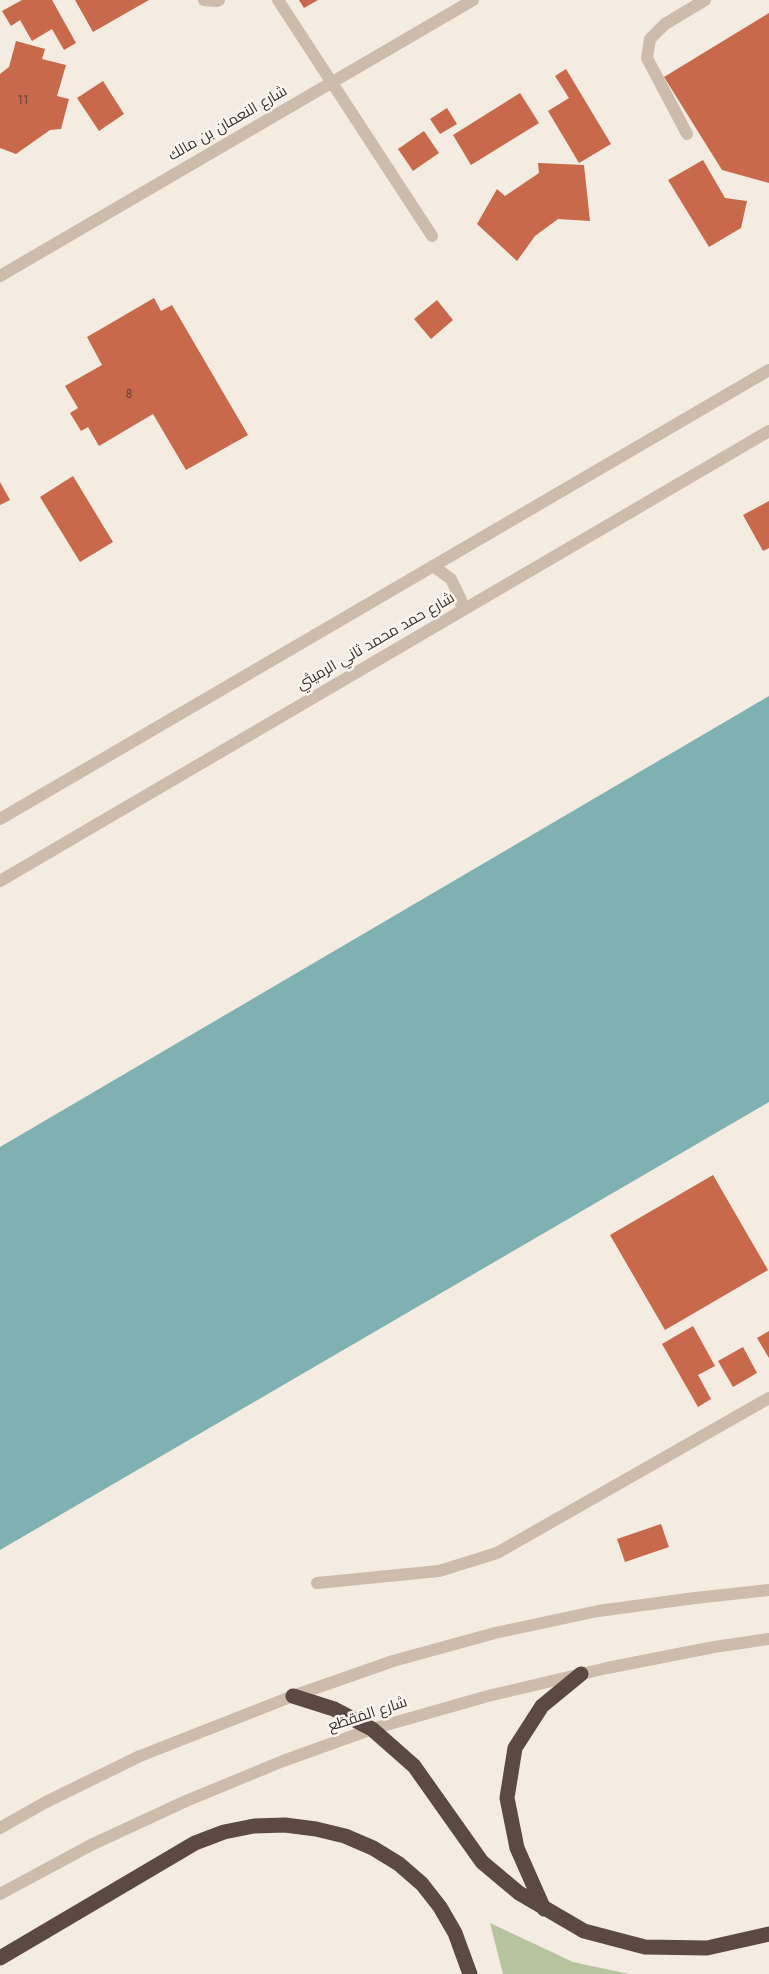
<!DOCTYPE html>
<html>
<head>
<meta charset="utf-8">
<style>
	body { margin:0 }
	canvas { display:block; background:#f4ebe1 }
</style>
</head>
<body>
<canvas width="769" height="1974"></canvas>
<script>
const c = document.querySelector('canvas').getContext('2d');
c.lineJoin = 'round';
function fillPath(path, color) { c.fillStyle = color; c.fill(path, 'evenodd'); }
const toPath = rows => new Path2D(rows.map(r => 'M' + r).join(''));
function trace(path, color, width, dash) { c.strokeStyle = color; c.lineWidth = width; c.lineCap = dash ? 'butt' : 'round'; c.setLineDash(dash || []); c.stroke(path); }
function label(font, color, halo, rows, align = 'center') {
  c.font = font + ' Jost,Cairo,sans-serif'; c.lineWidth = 5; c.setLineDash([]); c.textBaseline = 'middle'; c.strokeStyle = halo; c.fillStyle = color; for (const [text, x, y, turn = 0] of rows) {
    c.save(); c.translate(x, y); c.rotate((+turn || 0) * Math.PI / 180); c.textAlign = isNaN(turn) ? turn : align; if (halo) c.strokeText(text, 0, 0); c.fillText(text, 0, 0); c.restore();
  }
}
fillPath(toPath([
	[490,1923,573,1962,629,1974,503,1974]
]), '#b8c4a0');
fillPath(toPath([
	[769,696,769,1102,0,1550,0,1147]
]), '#7fb0b2');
fillPath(toPath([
	[22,0,52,0,76,43,64,50,52,29,32,41,20,20,11,26,2,11],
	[75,0,149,0,93,32],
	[299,0,318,0,304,8],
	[769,13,769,183,722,170,664,77],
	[16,41,45,49,42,59,66,65,57,96,69,99,61,129,50,130,16,154,0,148,0,74,9,67],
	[566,69,611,144,579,163,548,111,569,98,555,76],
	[103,81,124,114,99,131,77,98],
	[520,93,539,123,471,165,453,135],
	[447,108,457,124,440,134,430,119],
	[424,131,439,153,413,171,398,149],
	[703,160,725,198,747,201,741,228,709,247,668,180],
	[538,163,584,165,590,221,558,219,535,236,517,261,477,224,497,189,505,196,539,173],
	[154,298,161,311,172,305,248,435,186,470,153,414,99,446,88,427,81,431,70,413,78,408,65,386,102,365,87,337],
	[437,300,453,320,431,339,414,319],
	[73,476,113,542,80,562,40,497],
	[0,482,10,500,0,505],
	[769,501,769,548,763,551,743,515],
	[713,1175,768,1270,665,1330,610,1235],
	[693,1326,715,1366,698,1375,711,1399,698,1407,662,1344],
	[769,1331,769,1358,757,1338],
	[743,1347,757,1373,733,1387,718,1361],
	[661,1524,669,1547,625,1562,617,1539]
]), '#c8694b');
trace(toPath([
	[204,0,217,1,219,0],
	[278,0,432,236],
	[687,134,647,58,650,39,665,24,705,0],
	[317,1583,439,1571,497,1553,769,1398]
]), '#cdbbac', 12);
trace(toPath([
	[0,276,473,0]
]), '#cdbbac', 12);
trace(toPath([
	[433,566,451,579,461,600,462,611],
	[0,819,769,370],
	[0,881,769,431],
	[0,1828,46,1802,140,1756,293,1696,393,1661,495,1633,598,1611,695,1598,769,1590],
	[0,1894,91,1845,186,1801,283,1761,372,1729,488,1696,607,1668,714,1647,769,1639]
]), '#cdbbac', 12);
trace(toPath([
	[293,1696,334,1709,372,1729,414,1766,482,1862,519,1893,584,1931,645,1947,707,1948,769,1934],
	[544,1909,517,1848,507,1798,515,1748,542,1706,581,1674],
	[0,1958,195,1843,224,1832,254,1826,285,1825,316,1829,345,1836,373,1848,399,1864,422,1884,440,1907,455,1933,470,1974]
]), '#5c4a42', 15);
label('12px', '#5e3e33', null, [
	["11",23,101],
	["8",129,395]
]);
label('15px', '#3b302b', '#fbf5ee', [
	["شارع النعمان بن مالك",228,124,-30],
	["شارع حمد محمد ثاني الرميثي",376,642,-30],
	["شارع المَقطَع",368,1715,-18]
]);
</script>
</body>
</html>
